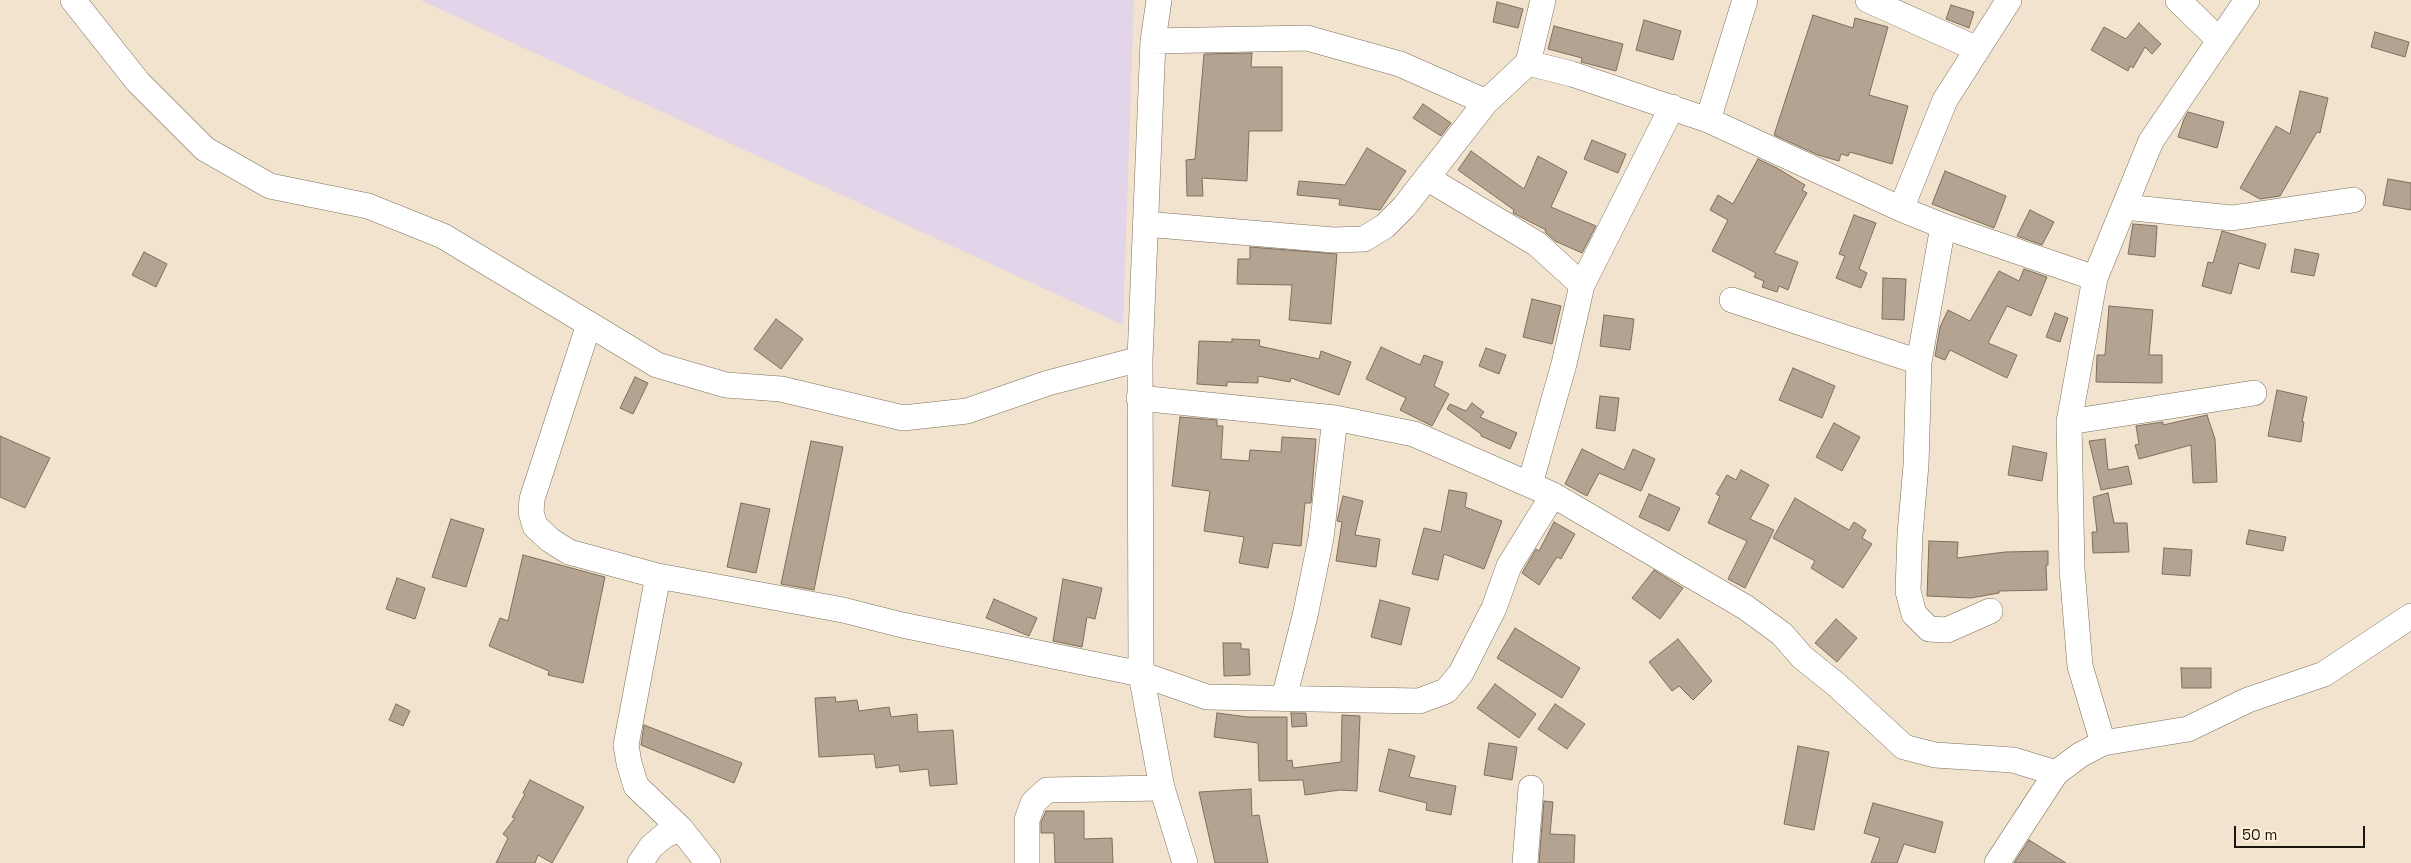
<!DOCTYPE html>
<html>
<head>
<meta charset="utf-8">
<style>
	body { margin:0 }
	#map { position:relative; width:2411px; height:863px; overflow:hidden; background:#f1e3cd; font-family:"Space Grotesk",sans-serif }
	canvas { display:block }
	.scale { position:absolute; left:2234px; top:826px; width:131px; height:22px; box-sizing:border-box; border:2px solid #1a150e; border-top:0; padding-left:6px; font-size:15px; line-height:18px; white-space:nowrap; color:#1a150e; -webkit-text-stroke:4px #fff0da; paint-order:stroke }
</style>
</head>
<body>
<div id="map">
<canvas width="2411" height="863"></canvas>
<div class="scale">50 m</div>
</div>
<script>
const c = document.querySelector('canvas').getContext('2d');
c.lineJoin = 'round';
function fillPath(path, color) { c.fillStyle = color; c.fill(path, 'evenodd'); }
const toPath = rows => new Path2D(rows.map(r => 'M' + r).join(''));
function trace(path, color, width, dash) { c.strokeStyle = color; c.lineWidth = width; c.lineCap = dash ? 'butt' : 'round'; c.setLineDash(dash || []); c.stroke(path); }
fillPath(toPath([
	[420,0,1134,0,1123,325]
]), '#e3d5e9');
const building = toPath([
	[1497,2,1523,9,1518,28,1493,22,1497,2],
	[1951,5,1974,12,1969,28,1946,19,1951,5],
	[1813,15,1853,28,1855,18,1888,27,1869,95,1908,106,1892,164,1850,152,1848,156,1841,154,1839,161,1818,155,1774,135,1813,15],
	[1644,20,1681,31,1673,60,1636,50,1644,20],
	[2139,23,2161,44,2152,54,2145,47,2133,68,2130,66,2128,71,2091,50,2104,27,2126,39,2139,23],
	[1554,26,1623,44,1616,71,1581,62,1582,58,1548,49,1554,26],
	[2375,32,2409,42,2405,57,2371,47,2375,32],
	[1252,53,1251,67,1282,67,1282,131,1249,131,1247,181,1202,178,1203,196,1187,196,1186,160,1195,159,1204,54,1252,53],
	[2300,91,2328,98,2320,133,2317,132,2280,196,2260,199,2240,188,2276,126,2290,134,2300,91],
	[1423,104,1451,123,1441,136,1413,118,1423,104],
	[2188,112,2224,122,2217,148,2178,137,2184,119,2188,112],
	[1592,140,1626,154,1618,173,1584,159,1592,140],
	[1367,148,1406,171,1380,210,1339,205,1340,199,1297,195,1299,181,1345,185,1367,148],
	[1471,151,1524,189,1538,156,1567,172,1551,207,1596,226,1582,253,1555,241,1545,232,1546,230,1513,213,1514,210,1458,170,1471,151],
	[1758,159,1777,168,1805,185,1802,190,1807,193,1774,253,1798,262,1788,290,1779,286,1777,292,1762,287,1764,281,1754,277,1756,273,1712,251,1728,220,1710,210,1718,195,1733,204,1758,159],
	[1945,171,2006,196,1994,228,1932,204,1945,171],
	[2388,179,2411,183,2411,210,2383,205,2388,179],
	[2030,210,2054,222,2042,245,2017,236,2030,210],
	[1854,215,1876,223,1859,269,1867,273,1861,288,1836,278,1845,256,1839,254,1854,215],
	[2133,224,2157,226,2155,257,2128,254,2133,224],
	[2222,231,2266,244,2259,269,2239,263,2231,294,2202,286,2208,262,2213,263,2222,231],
	[1250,247,1337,254,1331,324,1289,320,1292,285,1237,284,1238,259,1250,259,1250,247],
	[2295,249,2319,254,2314,276,2291,272,2295,249],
	[144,252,167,264,156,287,132,275,144,252],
	[2024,269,2047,277,2031,316,2007,306,1988,343,2017,355,2007,378,1950,350,1945,360,1935,356,1940,327,1948,310,1970,321,1999,271,2019,281,2024,269],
	[1883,278,1906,279,1904,320,1882,319,1883,278],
	[1532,299,1561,306,1552,344,1523,337,1532,299],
	[2109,306,2153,310,2149,355,2162,355,2162,383,2096,382,2097,355,2105,355,2109,306],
	[2055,313,2068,318,2060,342,2046,337,2055,313],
	[1604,315,1634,319,1630,350,1600,346,1604,315],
	[776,319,803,339,781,369,754,349,776,319],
	[1232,339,1260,340,1259,346,1319,359,1321,351,1351,362,1339,395,1291,378,1290,382,1258,376,1258,383,1227,382,1227,386,1197,384,1199,341,1232,342,1232,339],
	[1381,347,1420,365,1424,355,1443,362,1434,386,1449,394,1432,426,1400,410,1406,398,1366,379,1381,347],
	[1486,348,1506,355,1499,374,1479,366,1486,348],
	[1793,368,1835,386,1822,418,1779,400,1793,368],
	[635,377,648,383,633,414,620,408,635,377],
	[2277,390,2307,397,2302,422,2304,422,2301,442,2268,436,2277,390],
	[1600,396,1619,398,1615,431,1596,428,1600,396],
	[1472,403,1484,412,1480,417,1517,433,1510,449,1481,436,1481,434,1447,409,1450,404,1466,411,1472,403],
	[2207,415,2215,439,2217,482,2193,483,2191,445,2139,459,2135,445,2139,444,2136,426,2163,422,2163,425,2207,415],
	[1180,417,1217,420,1217,426,1223,426,1221,459,1249,461,1250,450,1281,452,1282,437,1316,439,1311,503,1305,503,1301,546,1273,543,1268,568,1239,563,1244,537,1204,531,1210,491,1172,486,1180,417],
	[1834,423,1860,437,1842,471,1816,457,1834,423],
	[0,436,50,458,25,508,0,497,0,436],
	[2105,439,2108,470,2128,466,2132,484,2101,490,2089,441,2105,439],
	[811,441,843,447,814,590,781,584,811,441],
	[2013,446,2047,453,2042,481,2008,475,2013,446],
	[1582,449,1624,470,1633,449,1655,459,1641,491,1599,473,1587,496,1565,484,1582,449],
	[1741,470,1769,485,1750,519,1774,530,1745,588,1728,579,1747,541,1708,523,1720,496,1716,494,1727,475,1736,480,1741,470],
	[1449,490,1467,493,1465,507,1502,521,1484,569,1444,554,1438,580,1412,574,1424,528,1441,532,1449,490],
	[2108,493,2114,523,2127,523,2129,552,2093,553,2092,532,2097,532,2093,497,2108,493],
	[1649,494,1680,508,1669,531,1639,517,1649,494],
	[1343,496,1363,501,1355,535,1380,539,1376,567,1336,561,1342,522,1337,521,1343,496],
	[1795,498,1849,530,1854,522,1866,530,1862,538,1872,544,1843,588,1811,568,1815,561,1773,538,1795,498],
	[741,503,770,509,756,573,727,567,741,503],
	[451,519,484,529,466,587,432,577,451,519],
	[1554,522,1575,534,1561,559,1557,557,1539,585,1522,573,1536,549,1539,551,1554,522],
	[2249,530,2286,537,2283,551,2246,544,2249,530],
	[1929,541,1958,542,1957,558,2005,552,2048,551,2048,565,2046,565,2047,590,1999,591,1999,593,1971,598,1927,596,1929,541],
	[2164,548,2192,550,2190,576,2162,574,2164,548],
	[523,555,605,577,583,683,548,675,549,671,489,646,500,618,508,621,523,555],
	[1654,570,1683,588,1660,619,1632,598,1654,570],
	[397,578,425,588,415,619,386,609,397,578],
	[1063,579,1102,588,1095,619,1087,617,1082,647,1053,641,1063,579],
	[994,599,1037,618,1029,636,986,618,994,599],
	[1380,600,1410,608,1401,645,1371,637,1380,600],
	[1836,619,1857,638,1837,662,1815,643,1836,619],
	[1515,628,1580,668,1562,698,1497,658,1515,628],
	[1678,639,1712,681,1693,700,1679,686,1672,691,1649,662,1678,639],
	[1223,643,1241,643,1241,649,1249,649,1250,675,1224,676,1223,643],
	[2181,668,2211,668,2211,688,2182,688,2181,668],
	[1495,684,1536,714,1519,738,1477,708,1495,684],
	[835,697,836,702,857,700,859,711,889,707,891,717,917,714,918,732,953,730,957,784,930,786,928,769,900,772,899,765,876,768,874,754,819,757,815,698,835,697],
	[396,704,410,711,403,726,389,720,396,704],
	[1555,704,1585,724,1567,749,1538,729,1555,704],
	[1217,713,1248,717,1287,717,1287,761,1292,760,1293,768,1341,762,1342,715,1360,716,1357,791,1340,790,1305,795,1303,780,1259,781,1258,743,1214,737,1217,713],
	[1291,713,1306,713,1307,726,1292,727,1291,713],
	[644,725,742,763,734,783,641,745,644,725],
	[1489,743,1517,747,1512,780,1484,775,1489,743],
	[1798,746,1829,752,1814,830,1784,824,1798,746],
	[1389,749,1415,756,1409,777,1456,786,1451,815,1426,810,1427,803,1379,791,1389,749],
	[530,780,584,807,552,863,538,855,535,863,496,863,508,838,503,834,515,818,512,817,525,794,523,793,530,780],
	[1251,789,1252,816,1259,815,1268,863,1215,863,1199,792,1251,789],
	[1544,801,1553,802,1550,834,1575,835,1574,863,1539,863,1544,801],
	[1873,803,1943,822,1935,853,1904,844,1897,863,1871,863,1880,838,1864,833,1873,803],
	[1046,811,1084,811,1084,839,1112,838,1113,863,1055,863,1054,833,1041,833,1041,822,1046,811],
	[2029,840,2066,863,2014,863,2029,840]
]);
fillPath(building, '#b3a390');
trace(building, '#7e6f5d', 1);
const minor = toPath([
	[73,0,138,82,205,149,270,186,368,206,443,236,657,365,726,385,781,389,903,418,967,411,1048,383,1140,359],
	[1159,0,1153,41,1140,359,1141,674,1162,788,1185,863],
	[1868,0,1977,49],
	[2178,0,2219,40],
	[1153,41,1307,38,1400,64,1486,102,1528,63,1543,0],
	[1528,63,1572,74,1708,120,1901,209,1943,226,2095,278],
	[1708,120,1745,0],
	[1427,178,1537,244,1582,285],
	[2124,207,2232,218,2353,200],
	[1901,209,1945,100,2009,0],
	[1145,224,1333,240,1364,239,1385,226,1404,207,1486,102],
	[1943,226,1919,362,1916,465,1910,534,1908,591,1914,614,1929,629,1947,630,1990,611],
	[1732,300,1919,362],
	[589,324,532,499,531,512,535,526,550,540,569,552,658,576,843,610,902,625,1141,674,1207,697,1419,701,1446,691,1461,673,1494,608,1509,566,1553,495],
	[1139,398,1335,418,1414,434,1553,495,1745,607,1782,634,1802,657,1838,686,1904,747,1935,755,2013,760,2056,773],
	[2069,422,2254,393],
	[1530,484,1564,364,1582,285,1672,107],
	[658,576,626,745,629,763,636,786,681,829,708,863],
	[1284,698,1305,616,1321,538,1335,418],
	[2103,743,2080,666,2072,569,2069,422,2095,278,2151,141,2247,0],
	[640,863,651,847,665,835,681,829],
	[1027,863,1027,820,1033,803,1047,790,1162,788],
	[1525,863,1531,788],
	[1997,863,2056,773,2080,755,2103,743,2188,729,2248,700,2324,674,2411,616]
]);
trace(minor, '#7c705d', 26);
trace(minor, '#fff', 25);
</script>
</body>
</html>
